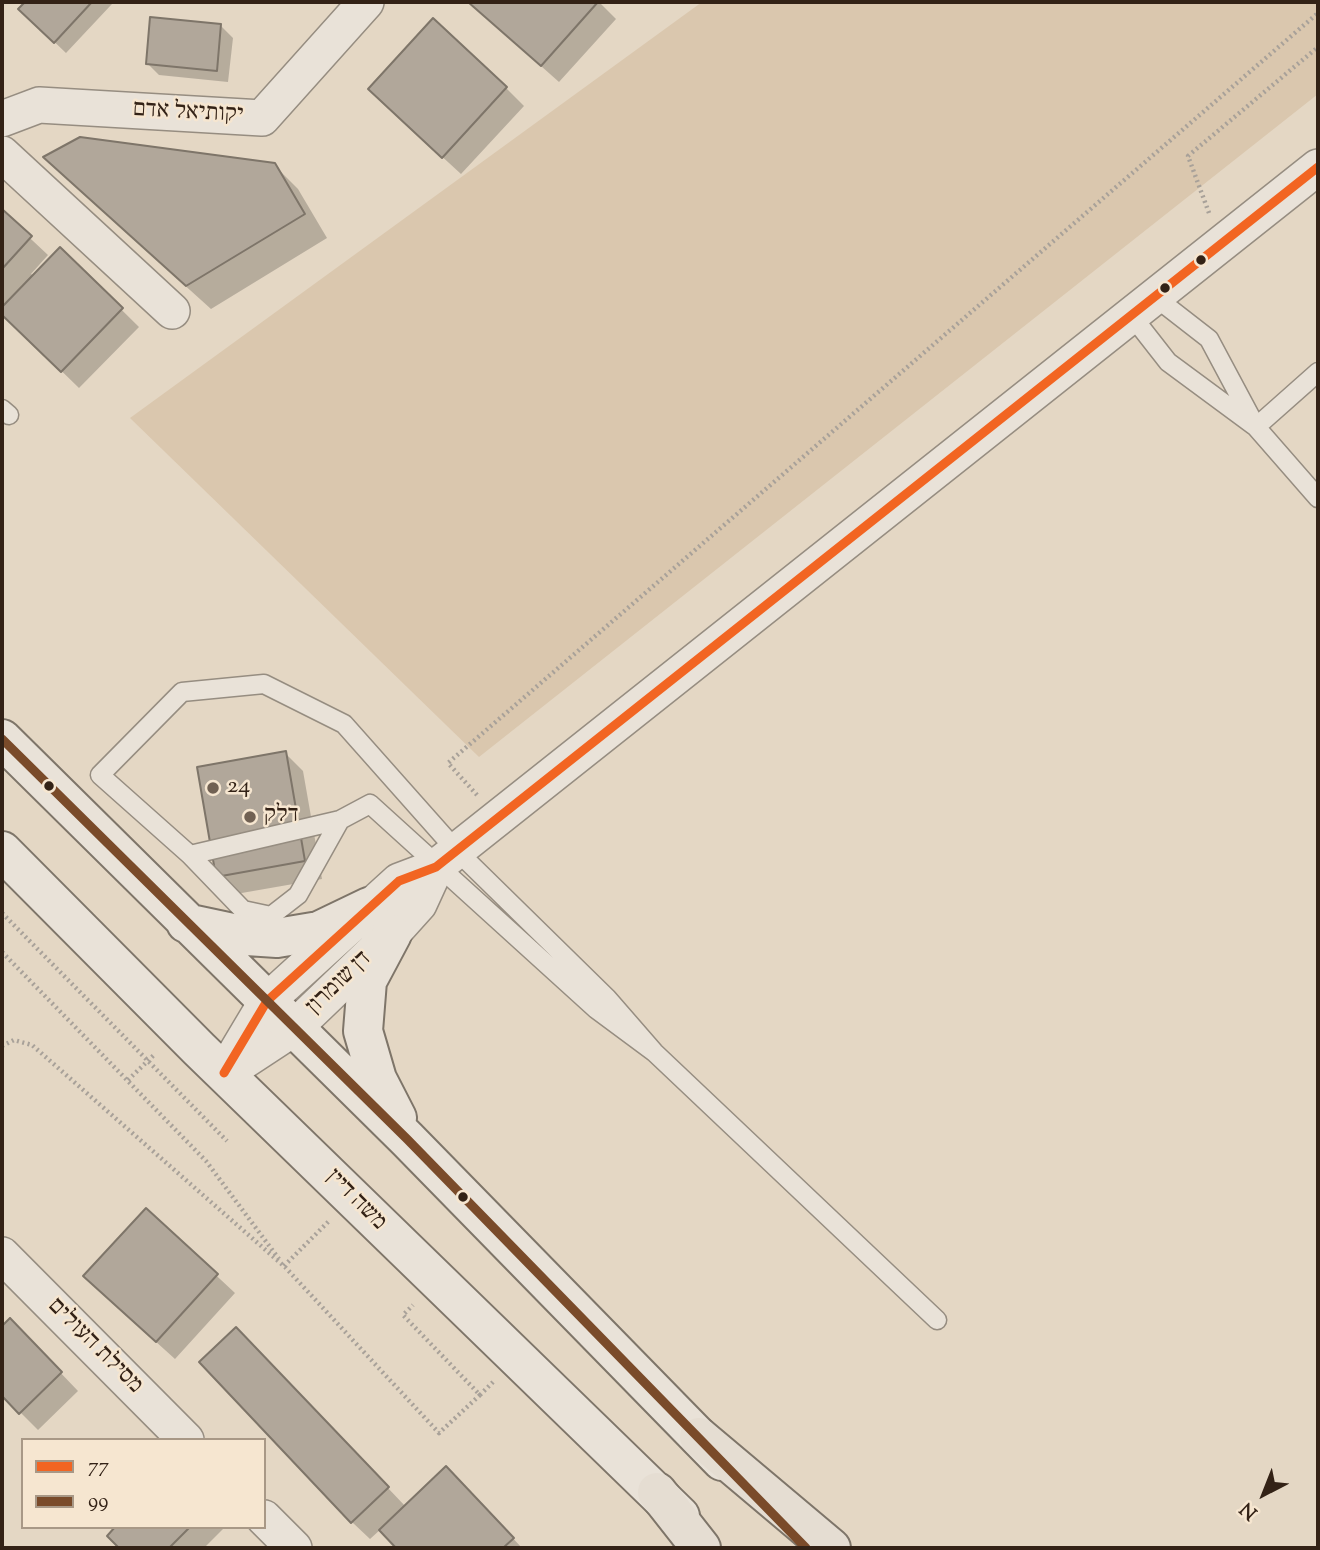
<!DOCTYPE html>
<html>
<head>
<meta charset="utf-8">
<style>
	body { margin:0 }
	#map { position:relative; width:1320px; height:1550px; overflow:hidden; background:#e4d7c4; font-family:"Sorts Mill Goudy",serif }
	canvas { display:block }
	.frame { position:absolute; inset:0; border:4px solid #332216; pointer-events:none }
	.legend { position:absolute; left:21px; top:1438px; width:245px; height:91px; box-sizing:border-box; background:#f6e6d0; border:2px solid #a89886; margin:0; padding:9px 12px; list-style:none; font-size:21px; color:#332216 }
	.legend li { display:flex; align-items:center; gap:14px; height:35px }
	.legend b { width:35px; border:2px solid #a89886 }
	.north { position:absolute; left:1229px; top:1459px; width:70px; height:70px; -webkit-text-stroke:5px #f6e6d0; paint-order:stroke; rotate:222deg; font-size:19px; font-weight:700; line-height:28px; text-align:center; color:#332216 }
	.north::after { content:''; display:block; margin:auto; width:24px; height:32px; background:#332216; clip-path:polygon(50% 0,100% 100%,50% 72%,0 100%) }
</style>
</head>
<body>
<div id="map">
<canvas width="1320" height="1550"></canvas>
<div class="frame"></div>
<ul class="legend">
<li><b style="height:9px;background:#f26522"></b>77</li>
<li><b style="height:9px;background:#7a4b2a"></b>99</li>
</ul>
<div class="north">N</div>
</div>
<script>
const c = document.querySelector('canvas').getContext('2d');
c.lineJoin = 'round';
function fillPath(path, color) { c.fillStyle = color; c.fill(path, 'evenodd'); }
const toPath = rows => new Path2D(rows.map(r => 'M' + r).join(''));
function trace(path, color, width, dash) { c.strokeStyle = color; c.lineWidth = width; c.lineCap = dash ? 'butt' : 'round'; c.setLineDash(dash || []); c.stroke(path); }
function label(font, color, halo, rows, align = 'center') {
  c.font = font + ' "Sorts Mill Goudy","Frank Ruhl Libre",serif'; c.lineWidth = 5; c.setLineDash([]); c.textBaseline = 'middle'; c.strokeStyle = halo; c.fillStyle = color; for (const [text, x, y, turn = 0] of rows) {
    c.save(); c.translate(x, y); c.rotate((+turn || 0) * Math.PI / 180); c.textAlign = isNaN(turn) ? turn : align; if (halo) c.strokeText(text, 0, 0); c.fillText(text, 0, 0); c.restore();
  }
}
fillPath(toPath([
	[702,2,1318,2,1318,94,479,757,130,418]
]), '#dac7ae');
fillPath(toPath([
	[27,2,110,2,112,4,66,53,20,9],
	[469,2,599,2,616,19,559,82],
	[221,26,233,38,228,82,159,75,147,63],
	[506,88,524,106,461,174,388,107],
	[274,165,298,189,327,238,211,309,68,180],
	[2,212,48,255,31,274,34,276,60,249,139,327,79,388,2,313],
	[285,753,303,771,322,879,236,894,218,876],
	[146,1210,235,1293,175,1359,103,1294],
	[10,1320,78,1391,38,1430,2,1394,2,1328],
	[254,1347,406,1507,464,1486,522,1548,399,1548,381,1529,370,1539,352,1522],
	[118,1527,225,1527,204,1548,121,1548,109,1536]
]), '#0003');
const building = toPath([
	[25,2,92,2,54,43,18,9,25,2],
	[468,2,598,2,541,66,468,2],
	[150,17,221,24,217,71,146,64,150,17],
	[433,18,507,87,442,158,368,89,433,18],
	[80,137,275,163,305,214,186,286,43,157,80,137],
	[2,209,32,236,2,269,2,209],
	[60,247,123,308,61,372,2,315,2,307,60,247],
	[286,751,305,861,216,877,197,767,286,751],
	[146,1208,218,1274,156,1342,83,1276,146,1208],
	[10,1318,62,1372,19,1414,2,1396,2,1326,10,1318],
	[236,1327,389,1487,351,1523,199,1362,236,1327],
	[446,1466,514,1538,503,1548,396,1548,379,1530,446,1466],
	[115,1527,190,1527,169,1548,119,1548,107,1536,115,1527]
]);
fillPath(building, '#b1a79a');
trace(building, '#7e7569', 2);
const service = toPath([
	[1132,316,1168,362,1256,427,1209,339,1155,297],
	[1318,372,1256,427,1318,498],
	[2,409,9,415],
	[190,855,243,910,271,916,298,895,340,820],
	[654,1052,596,1009,370,804,340,820,190,855,100,775,182,692,264,684,344,724,455,849,607,998,654,1052,937,1320]
]);
const minor = toPath([
	[2,119,39,105,262,118,366,2],
	[2,154,172,311],
	[230,1070,294,1028,392,934,419,904,436,867],
	[224,1073,267,1001,399,881,436,867,1318,167],
	[2,1255,186,1440],
	[264,1518,294,1548]
]);
const secondary = toPath([
	[2,739,407,1139,722,1461],
	[2,851,199,1049,680,1516],
	[186,923,247,936,277,938,319,931,369,907],
	[392,934,367,981,363,1031,377,1079,397,1118]
]);
const motorway = toPath([
	[699,1437,831,1548],
	[657,1492,701,1548]
]);
trace(service, '#968d81', 21);
trace(minor, '#968d81', 38);
trace(secondary, '#7e7569', 42);
trace(motorway, '#7e7569', 42);
trace(toPath([
	[1209,213,1188,156,1318,47],
	[477,795,448,763,1318,13],
	[2,913,227,1141],
	[2,952,206,1161,279,1259],
	[2,1046,14,1040,32,1045,285,1267,439,1433,480,1395,403,1315,413,1305],
	[128,1080,155,1054],
	[284,1266,329,1221],
	[480,1395,493,1382]
]), '#a8a199', 4.5, [2, 3.5]);
trace(service, '#e9e2d8', 18);
trace(minor, '#e9e2d8', 35);
trace(secondary, '#e9e2d8', 38);
trace(motorway, '#e5ddd2', 38);
trace(toPath([
	[224,1073,267,1001,399,881,436,867,1318,167]
]), '#f26522', 9);
trace(toPath([
	[2,739,407,1139,806,1548]
]), '#7a4b2a', 9);
for (const [x, y, r, color] of [
	[1201,260,6,"#332216"],
	[1165,288,6,"#332216"],
	[49,786,6,"#332216"],
	[213,788,7,"#716153"],
	[250,817,7,"#716153"],
	[463,1197,6,"#332216"]
]) { const dot = new Path2D(); dot.arc(x, y, r, 0, 2 * Math.PI); c.fillStyle = color; c.fill(dot); trace(dot, '#f6e6d0', 2.5); }
label('24px', '#332216', '#f6e6d0', [
	["יקותיאל אדם",188,114,3],
	["דן שומרון",340,984,-44],
	["משה דיין",355,1201,45],
	["מסילת העולים",94,1347,45]
]);
label('24px', '#332216', '#f6e6d0', [
	["24",227,788],
	["דלק",264,817]
], 'left');
</script>
</body>
</html>
